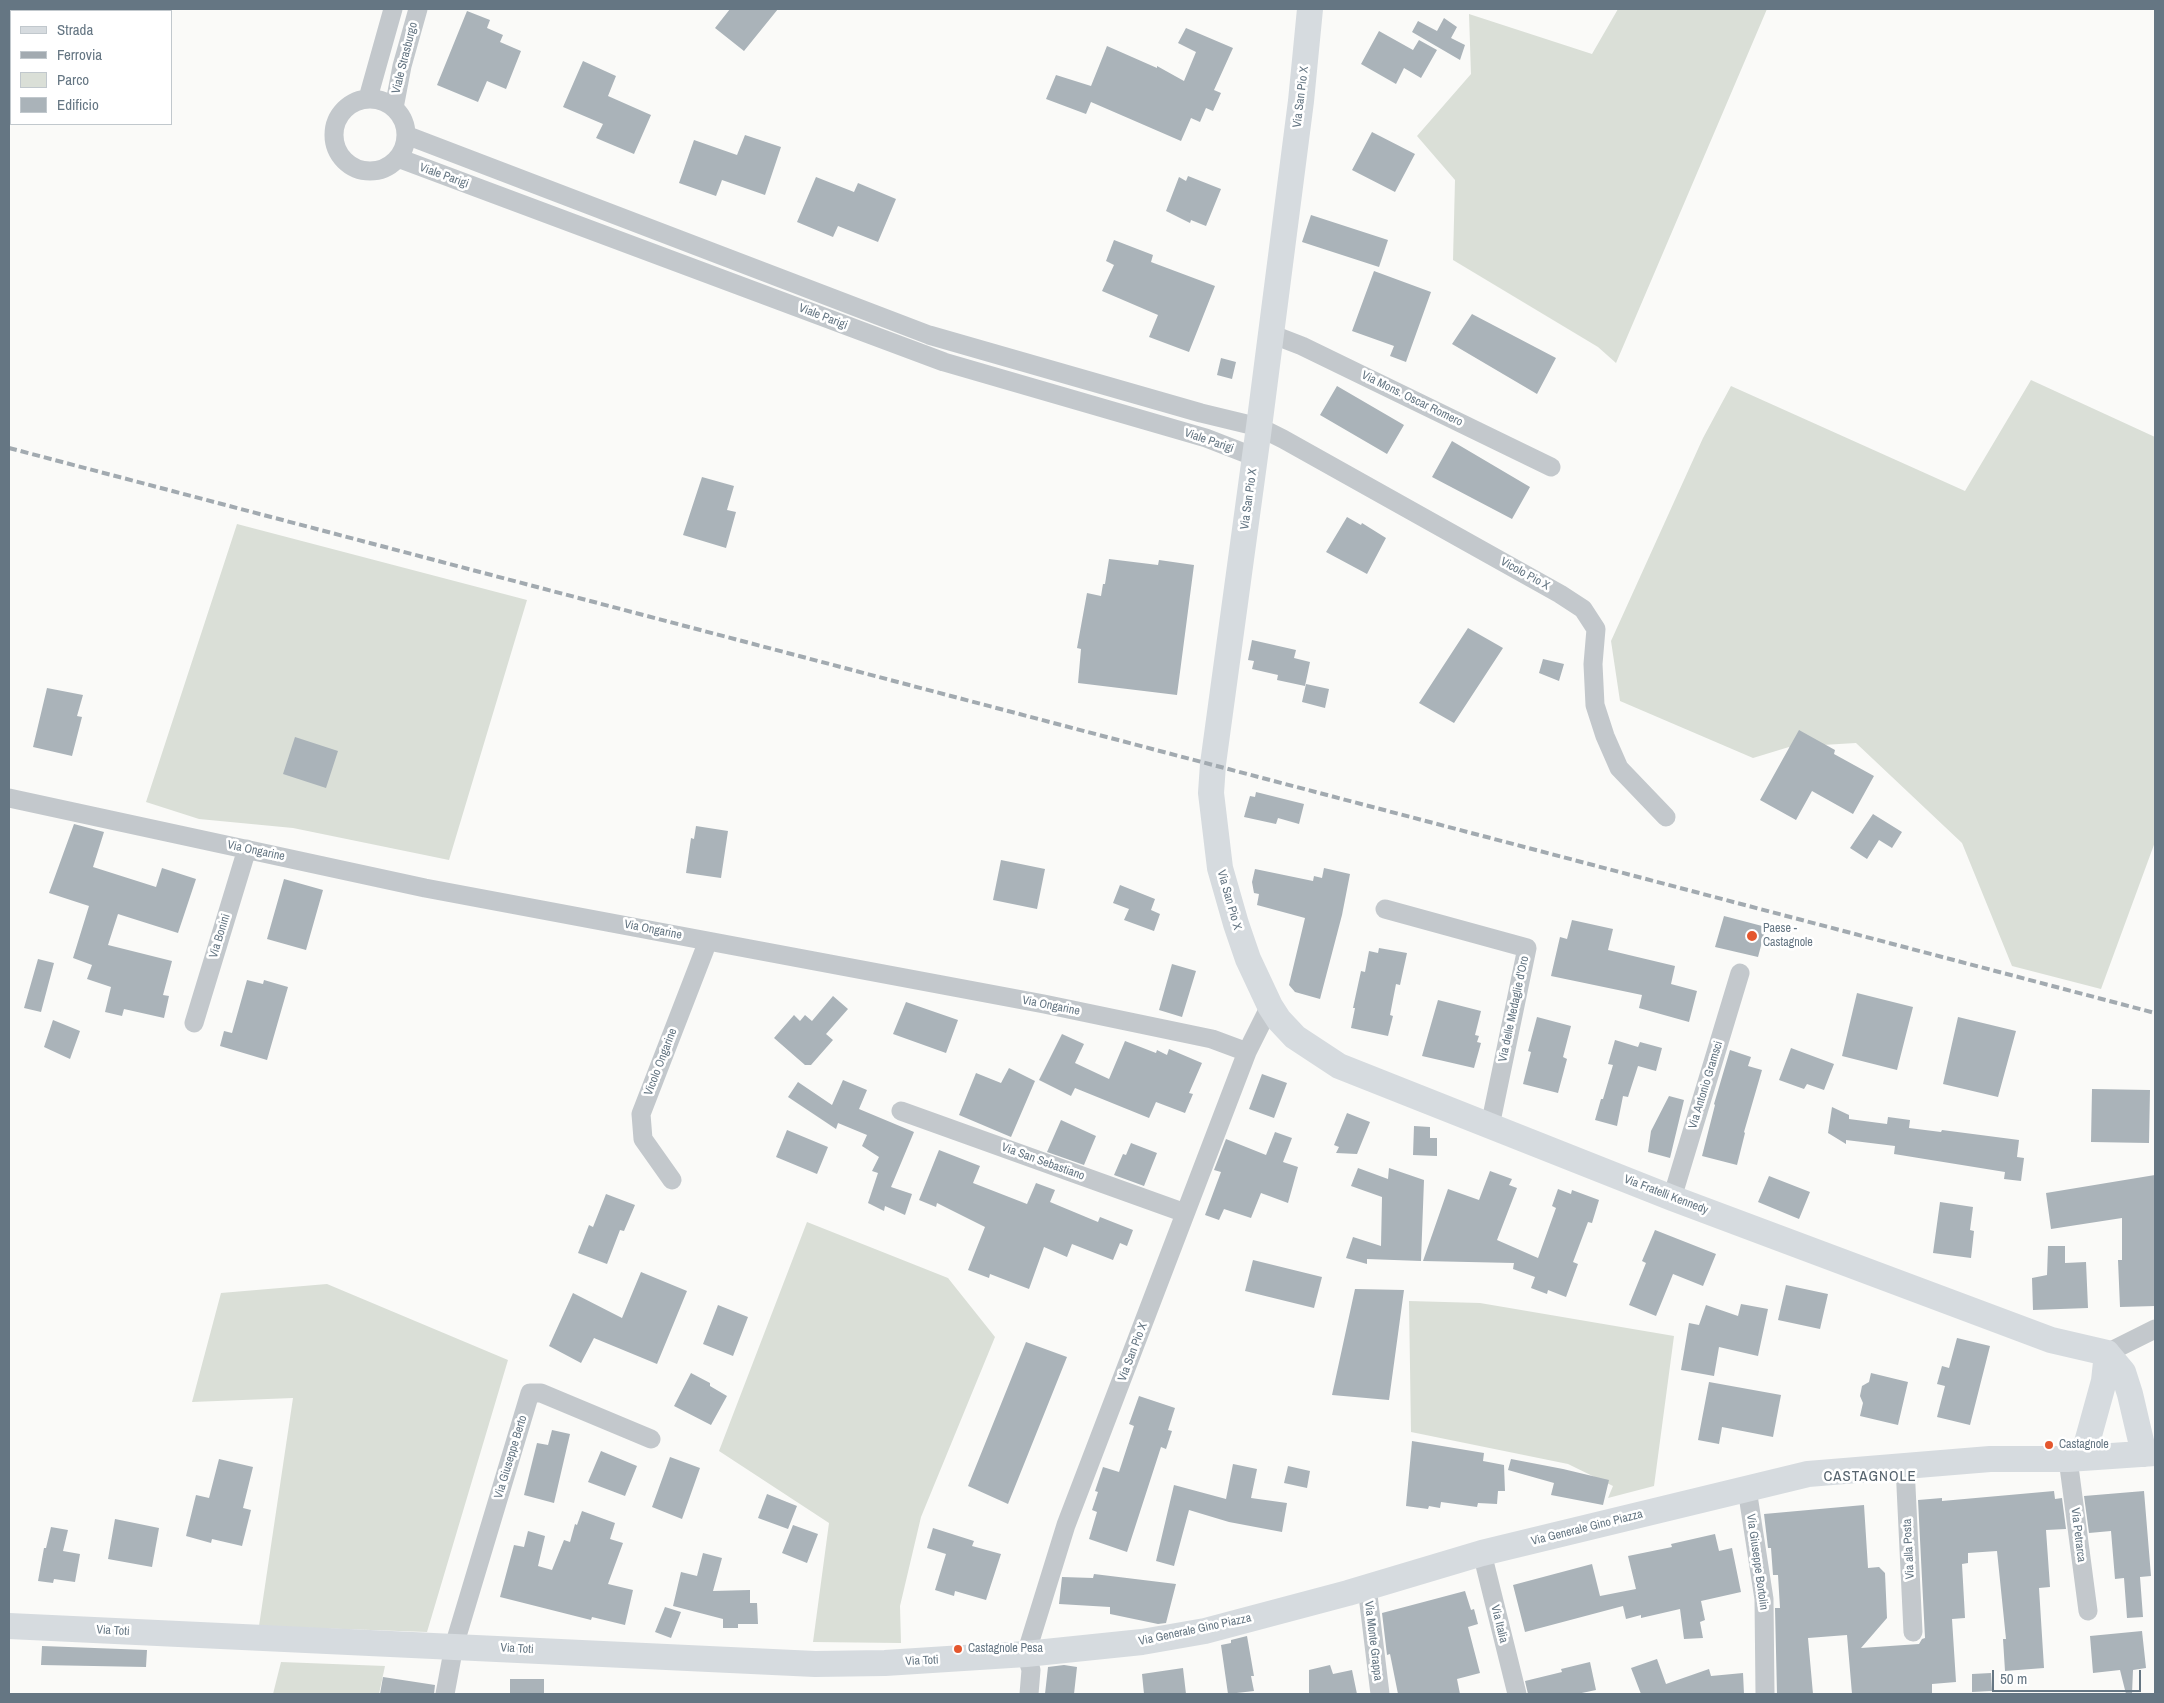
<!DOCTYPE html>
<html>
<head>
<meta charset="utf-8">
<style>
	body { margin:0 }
	#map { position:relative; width:2164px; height:1703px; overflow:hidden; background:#fafaf8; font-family:"Archivo Narrow",sans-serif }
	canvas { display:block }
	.frame { position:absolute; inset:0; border:10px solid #657683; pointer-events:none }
	.legend { position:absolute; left:10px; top:10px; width:162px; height:115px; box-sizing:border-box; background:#fff; border:1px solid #c1c8cd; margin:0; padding:6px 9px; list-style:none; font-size:15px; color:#657683 }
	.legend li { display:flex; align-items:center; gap:10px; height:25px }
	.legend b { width:25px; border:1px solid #c1c8cd }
	.scale { position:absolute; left:1992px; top:1670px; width:149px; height:22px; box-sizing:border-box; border:2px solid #657683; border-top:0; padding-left:6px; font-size:15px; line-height:18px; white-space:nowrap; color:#657683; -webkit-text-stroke:4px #fff; paint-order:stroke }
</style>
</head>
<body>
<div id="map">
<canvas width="2164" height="1703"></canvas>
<div class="frame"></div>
<ul class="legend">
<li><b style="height:6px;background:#d6dbdf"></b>Strada</li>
<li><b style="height:6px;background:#a2aab0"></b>Ferrovia</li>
<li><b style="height:14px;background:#dadfd7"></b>Parco</li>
<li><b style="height:14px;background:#aab3b9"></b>Edificio</li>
</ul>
<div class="scale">50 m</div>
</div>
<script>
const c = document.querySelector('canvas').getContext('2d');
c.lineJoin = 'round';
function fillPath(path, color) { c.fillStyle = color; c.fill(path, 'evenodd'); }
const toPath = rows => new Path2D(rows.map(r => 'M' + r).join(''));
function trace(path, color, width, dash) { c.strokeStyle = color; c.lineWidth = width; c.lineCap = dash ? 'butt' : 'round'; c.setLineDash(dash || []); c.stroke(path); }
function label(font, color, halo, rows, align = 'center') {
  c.font = font + ' "Archivo Narrow",sans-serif'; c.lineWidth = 5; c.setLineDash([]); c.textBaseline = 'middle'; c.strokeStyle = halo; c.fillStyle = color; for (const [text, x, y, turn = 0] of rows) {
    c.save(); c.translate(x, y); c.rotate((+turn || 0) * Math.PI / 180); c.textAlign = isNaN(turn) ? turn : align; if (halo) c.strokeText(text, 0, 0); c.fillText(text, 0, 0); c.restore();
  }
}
fillPath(toPath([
	[1618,9,1767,9,1616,363,1598,347,1453,260,1455,180,1417,136,1471,74,1469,14,1592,54],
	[2031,380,2155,437,2155,842,2101,989,2012,966,1962,843,1856,743,1789,747,1753,758,1620,701,1611,641,1703,438,1731,386,1965,491],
	[237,524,527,600,449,860,293,828,199,819,146,802],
	[807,1222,948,1278,995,1337,921,1517,900,1606,901,1643,813,1642,829,1523,719,1451],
	[327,1284,508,1360,427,1632,259,1626,293,1398,192,1402,221,1293],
	[1409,1301,1480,1303,1674,1336,1654,1486,1608,1498,1613,1486,1568,1464,1411,1432],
	[281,1662,385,1666,379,1694,273,1694]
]), '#dadfd7');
fillPath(toPath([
	[730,9,778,9,744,51,715,28],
	[467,11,490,20,487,28,503,35,500,42,521,51,506,89,487,81,478,102,437,85],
	[1444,18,1457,27,1451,38,1465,45,1460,60,1412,32,1418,21,1437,31],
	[1186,28,1233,48,1214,90,1221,93,1213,111,1206,108,1200,122,1191,118,1181,141,1091,102,1086,114,1046,99,1056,75,1091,86,1107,46,1157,68,1157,66,1184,81,1196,52,1178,43],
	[1379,31,1413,50,1419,40,1437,50,1421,78,1404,68,1396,84,1361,64],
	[583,61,616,76,608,96,651,115,634,154,596,138,603,124,563,107],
	[1372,132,1415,154,1395,192,1352,170],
	[745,135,781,147,765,195,722,180,716,196,679,183,694,140,737,155],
	[1188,176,1221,189,1206,226,1191,220,1190,223,1166,211,1179,177,1186,181],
	[816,177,854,192,858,183,896,199,878,242,838,226,833,237,797,222],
	[1311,215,1388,240,1379,267,1302,242],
	[1114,240,1153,255,1151,262,1215,286,1189,352,1149,337,1158,315,1102,291,1114,265,1106,261],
	[1374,271,1431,292,1406,362,1390,356,1394,346,1352,331],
	[1472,314,1556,358,1537,394,1452,344],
	[1221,358,1236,362,1232,379,1217,375],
	[1337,386,1404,425,1387,454,1320,415],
	[1452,441,1530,487,1512,519,1432,477],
	[702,477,734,486,727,510,736,512,726,548,683,535],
	[1347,517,1361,525,1362,523,1386,538,1367,574,1326,552],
	[1109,559,1158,565,1159,560,1194,565,1177,695,1078,683,1081,649,1077,648,1087,593,1101,596,1103,584,1105,584],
	[1468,628,1503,648,1454,723,1419,703],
	[1252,640,1296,650,1294,658,1310,662,1305,686,1277,680,1278,675,1252,669,1254,661,1248,660],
	[1543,659,1564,664,1559,681,1539,673],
	[1306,684,1329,689,1325,708,1302,702],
	[47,688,83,695,77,716,82,717,72,756,33,747],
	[1799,730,1835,750,1834,754,1874,776,1853,814,1812,791,1796,820,1760,800],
	[295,737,338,751,326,788,283,774],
	[1256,792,1304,804,1299,824,1278,818,1276,824,1244,817,1250,796,1255,797],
	[1873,814,1902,832,1892,848,1879,840,1867,859,1850,848],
	[74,824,104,832,93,867,156,887,162,868,196,879,178,933,118,914,108,945,172,961,163,995,169,996,164,1018,124,1009,122,1016,105,1012,111,987,87,979,92,965,73,958,89,906,49,893],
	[696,826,728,831,721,878,686,873,691,838,694,839],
	[1001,860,1045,869,1037,909,993,900],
	[1324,868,1350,874,1342,915,1320,999,1295,992,1289,985,1305,918,1257,905,1259,894,1254,893,1252,882,1255,869,1313,881,1314,876,1322,878],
	[284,879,323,890,306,950,267,939],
	[1120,885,1155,899,1151,910,1160,914,1154,931,1124,920,1129,909,1113,903],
	[1724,916,1766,927,1758,957,1715,947],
	[1572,920,1613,929,1608,950,1675,966,1671,984,1697,991,1689,1022,1639,1008,1642,995,1551,976,1560,937,1567,939],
	[1379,948,1407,953,1400,985,1396,984,1390,1015,1393,1016,1388,1036,1351,1028,1355,1008,1353,1008,1361,971,1365,972,1369,951,1378,953],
	[38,959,54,963,41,1012,24,1008],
	[1172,964,1196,971,1182,1017,1159,1010],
	[247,980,263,984,264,980,288,987,267,1060,220,1046,224,1031,232,1033],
	[1857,993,1913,1007,1897,1070,1842,1056],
	[833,996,848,1009,826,1034,833,1040,811,1065,805,1065,774,1038,794,1015,800,1021,805,1015,812,1021],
	[1438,1000,1481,1011,1475,1035,1479,1036,1477,1042,1481,1043,1474,1068,1422,1056],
	[906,1002,958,1020,946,1053,893,1034],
	[1537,1017,1571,1026,1563,1057,1567,1059,1558,1093,1523,1084,1531,1052,1528,1051],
	[1958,1017,2016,1031,1998,1097,1943,1084],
	[53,1020,80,1031,70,1059,44,1047],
	[1062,1034,1084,1044,1075,1063,1109,1079,1125,1041,1156,1053,1157,1050,1167,1055,1169,1049,1202,1063,1189,1093,1193,1094,1185,1113,1156,1102,1149,1118,1075,1088,1071,1096,1039,1080],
	[1615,1040,1638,1047,1640,1042,1662,1048,1656,1071,1638,1066,1628,1097,1623,1096,1617,1126,1595,1120,1601,1099,1603,1099,1613,1065,1608,1064],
	[1791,1048,1834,1064,1824,1090,1807,1084,1804,1089,1779,1080],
	[1730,1050,1751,1057,1748,1066,1762,1070,1744,1132,1745,1133,1737,1165,1702,1156,1715,1105,1714,1104],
	[1009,1068,1035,1081,1011,1137,959,1115,976,1073,1001,1083],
	[1262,1074,1287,1083,1274,1118,1249,1109],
	[843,1080,867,1090,859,1109,914,1132,891,1187,912,1194,905,1215,885,1206,884,1211,868,1203,878,1173,872,1171,879,1157,862,1146,867,1135,838,1123,836,1129,788,1097,798,1082,832,1105],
	[2092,1089,2150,1090,2149,1143,2091,1142],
	[1669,1096,1684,1100,1670,1158,1648,1152,1651,1131],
	[1832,1107,1849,1115,1849,1119,1887,1124,1888,1117,1910,1120,1909,1128,1941,1132,1942,1130,2019,1140,2017,1157,2024,1158,2021,1181,2004,1179,2005,1172,1894,1154,1895,1146,1846,1140,1846,1144,1828,1133],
	[1347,1113,1370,1122,1357,1154,1336,1153,1339,1147,1334,1145],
	[1061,1120,1096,1136,1084,1165,1047,1152],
	[1414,1126,1430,1127,1430,1138,1437,1138,1437,1156,1413,1155],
	[787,1130,828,1147,817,1174,776,1157],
	[1275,1132,1292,1138,1283,1162,1298,1167,1288,1203,1261,1193,1251,1218,1224,1209,1219,1220,1205,1215,1221,1172,1214,1170,1226,1139,1266,1155],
	[1131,1143,1157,1153,1144,1186,1114,1175,1123,1154,1126,1155],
	[939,1150,980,1166,973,1183,1027,1204,1036,1183,1055,1190,1050,1202,1098,1222,1100,1217,1133,1230,1127,1246,1120,1243,1113,1260,1072,1244,1067,1257,1044,1247,1029,1289,990,1274,989,1278,968,1270,985,1227,937,1203,936,1207,919,1200],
	[1358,1168,1388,1179,1389,1168,1424,1180,1421,1261,1367,1259,1367,1264,1346,1258,1353,1237,1381,1246,1382,1197,1351,1186],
	[1490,1171,1512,1179,1509,1185,1517,1188,1497,1240,1538,1258,1556,1208,1552,1206,1558,1189,1571,1194,1572,1190,1599,1200,1592,1223,1588,1222,1573,1262,1578,1264,1566,1297,1548,1290,1547,1294,1531,1288,1535,1277,1513,1269,1514,1263,1423,1261,1448,1189,1479,1200],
	[2155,1175,2155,1306,2120,1307,2118,1260,2122,1260,2122,1218,2051,1229,2046,1193],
	[1769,1176,1810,1192,1799,1219,1758,1202],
	[606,1194,635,1205,624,1231,620,1230,607,1264,578,1253,589,1225,593,1227],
	[1940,1202,1973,1207,1970,1230,1974,1231,1971,1258,1933,1253],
	[1655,1230,1716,1254,1703,1286,1673,1274,1656,1316,1629,1305,1646,1263,1642,1261],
	[2048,1246,2065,1246,2065,1263,2086,1262,2088,1308,2033,1310,2032,1278,2047,1275],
	[1253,1260,1322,1277,1314,1308,1245,1291],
	[641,1272,687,1291,657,1364,594,1338,581,1363,549,1346,573,1293,622,1318],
	[1786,1285,1828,1294,1820,1329,1778,1320],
	[1355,1289,1404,1290,1389,1400,1332,1395],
	[1741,1304,1768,1309,1758,1356,1719,1347,1714,1376,1681,1370,1689,1323,1699,1325,1706,1305,1738,1316],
	[718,1305,748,1317,733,1356,703,1344],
	[1957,1338,1990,1346,1970,1425,1937,1417,1945,1386,1937,1384,1942,1366,1949,1368],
	[1026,1342,1067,1357,1008,1504,968,1486],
	[691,1373,710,1383,710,1386,727,1396,711,1425,674,1406],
	[1871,1373,1908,1382,1898,1425,1860,1416,1863,1403,1860,1396,1862,1386,1869,1382],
	[1709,1382,1781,1395,1773,1437,1722,1427,1719,1444,1698,1440],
	[1139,1396,1175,1408,1168,1430,1172,1431,1166,1449,1161,1447,1127,1552,1089,1539,1097,1512,1092,1510,1098,1492,1095,1491,1103,1467,1119,1472,1134,1426,1129,1424],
	[552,1430,570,1434,554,1503,524,1495,537,1443,548,1445],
	[1412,1441,1484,1453,1483,1461,1504,1465,1505,1491,1498,1491,1497,1504,1478,1503,1477,1507,1441,1502,1440,1508,1429,1506,1428,1509,1406,1506],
	[601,1451,637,1466,625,1496,588,1482],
	[670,1457,700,1468,682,1519,652,1507],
	[219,1459,253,1467,243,1508,251,1510,242,1546,212,1539,211,1543,186,1536,196,1495,209,1498],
	[1511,1459,1563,1469,1609,1480,1603,1505,1551,1495,1554,1483,1508,1470],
	[1233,1464,1257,1469,1251,1498,1287,1503,1282,1532,1229,1522,1189,1510,1174,1566,1156,1561,1174,1485,1226,1499],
	[1288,1466,1310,1471,1307,1488,1284,1483],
	[2054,1491,2055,1499,2062,1498,2066,1529,2046,1530,2050,1587,2039,1588,2044,1668,2005,1671,2003,1639,2006,1639,1997,1551,1968,1553,1968,1563,1962,1564,1965,1618,1952,1619,1956,1682,1932,1684,1932,1694,1852,1694,1847,1635,1808,1638,1813,1694,1777,1694,1775,1608,1780,1608,1778,1575,1773,1575,1771,1548,1768,1548,1764,1514,1864,1505,1868,1568,1879,1567,1885,1573,1887,1618,1861,1648,1919,1644,1922,1639,1925,1638,1918,1500,1942,1498,1942,1501],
	[2144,1491,2151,1576,2140,1577,2143,1617,2127,1618,2124,1578,2115,1579,2111,1531,2089,1533,2084,1496],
	[767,1494,797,1506,788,1529,758,1518],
	[582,1511,615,1523,610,1539,623,1543,608,1584,633,1590,625,1625,592,1617,591,1620,500,1597,514,1545,524,1547,528,1531,545,1536,538,1566,552,1570,564,1540,570,1542,575,1524,577,1525],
	[115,1519,159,1528,152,1567,108,1559],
	[793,1525,818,1534,807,1563,782,1553],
	[51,1527,68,1530,63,1551,80,1554,75,1582,54,1579,53,1583,38,1581,44,1548,46,1548],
	[933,1528,974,1541,972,1546,1001,1554,986,1600,955,1591,954,1596,935,1590,946,1554,927,1548],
	[1715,1534,1719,1551,1732,1548,1741,1592,1701,1601,1705,1620,1700,1622,1703,1638,1684,1639,1680,1609,1641,1618,1641,1615,1626,1619,1623,1606,1525,1632,1513,1585,1592,1564,1600,1596,1636,1589,1628,1556,1672,1547,1671,1544],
	[703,1553,722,1558,713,1591,750,1590,750,1603,757,1603,758,1624,738,1624,738,1628,723,1628,723,1619,673,1606,681,1572,697,1576],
	[1094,1574,1176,1584,1166,1623,1158,1624,1110,1614,1110,1607,1059,1604,1062,1577,1093,1578],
	[1465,1591,1471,1610,1474,1609,1478,1624,1468,1627,1480,1673,1457,1679,1460,1694,1398,1694,1390,1654,1387,1655,1382,1613],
	[665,1607,681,1612,671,1638,655,1632],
	[2142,1631,2146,1668,2133,1670,2132,1694,2126,1694,2120,1670,2093,1673,2090,1636],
	[1247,1636,1254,1676,1251,1676,1254,1691,1228,1694,1221,1645,1231,1643,1231,1640],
	[42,1646,147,1650,146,1667,41,1665],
	[1657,1659,1666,1684,1709,1669,1711,1676,1743,1673,1744,1694,1641,1694,1631,1668],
	[1590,1662,1596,1690,1577,1694,1528,1694,1525,1681,1562,1672,1561,1669],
	[1064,1665,1077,1667,1074,1694,1045,1694,1048,1667],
	[1330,1665,1333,1674,1352,1670,1357,1694,1309,1694,1309,1670],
	[1183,1668,1186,1694,1144,1694,1142,1674],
	[1991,1673,1992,1691,1972,1692,1972,1674],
	[383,1677,435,1685,434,1694,380,1694],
	[510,1679,544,1679,544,1694,510,1694]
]), '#aab3b9');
trace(toPath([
	[368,98,393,9],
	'334 135a36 36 0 1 1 72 0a36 36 0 1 1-72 0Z',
	[394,108,402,66,418,9],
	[406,135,929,335,1201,413,1259,427,1283,439,1560,594,1583,609,1596,629,1593,664,1595,705,1605,736,1619,768,1666,817],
	[398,158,944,362,1206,438,1255,457],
	[1271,334,1302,346,1551,467],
	[9,798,425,888,1044,1004,1212,1039,1247,1052,1270,1006],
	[1385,909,1527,948,1490,1126],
	[194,1023,247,849],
	[901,1111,1185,1213],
	[672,1180,643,1139,641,1114,708,941],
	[1672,1198,1740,973],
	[2107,1353,2155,1329],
	[2068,1459,2088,1611],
	[1905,1466,1913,1632],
	[1747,1489,1764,1599,1765,1694],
	[1482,1553,1517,1694],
	[1367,1587,1380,1694],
	[445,1694,454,1646,530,1393,541,1393,651,1439],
	[1029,1694,1031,1670,1026,1654,1066,1525,1247,1052]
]), '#c3c8cc', 19);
trace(toPath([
	[1310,9,1301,101,1259,427,1213,764,1211,793,1220,868,1236,924,1248,959,1270,1006,1279,1020,1295,1037,1339,1066,1672,1198,2051,1340,2107,1353],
	[2107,1353,2123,1372,2130,1394,2144,1454],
	[2083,1457,2104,1381,2107,1353],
	[9,1626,815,1664,885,1663,1026,1654,1142,1642,1205,1631,1348,1593,1482,1553,1808,1474,1990,1459,2068,1459,2155,1453]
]), '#d6dbdf', 26);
trace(toPath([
	[9,448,2155,1013]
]), '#a2aab0', 4, [8, 4]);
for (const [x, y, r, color] of [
	[1752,936,6,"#e4572e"],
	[2049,1445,5,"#e4572e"],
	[958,1649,5,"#e4572e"]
]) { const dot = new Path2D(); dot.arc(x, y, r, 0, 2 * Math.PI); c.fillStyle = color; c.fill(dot); trace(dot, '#fff', 2); }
label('12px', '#657683', '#fff', [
	["Viale Strasburgo",405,58,-76],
	["Via San Pio X",1301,97,-83],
	["Viale Parigi",444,176,20],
	["Viale Parigi",823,317,21],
	["Via Mons. Oscar Romero",1412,399,26],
	["Viale Parigi",1209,441,19],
	["Via San Pio X",1249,499,-82],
	["Vicolo Pio X",1525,574,29],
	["Via Ongarine",256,851,12],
	["Via San Pio X",1229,900,74],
	["Via Ongarine",653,930,11],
	["Via Bonini",220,936,-73],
	["Via Ongarine",1051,1006,11],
	["Via delle Medaglie d'Oro",1514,1009,-78],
	["Vicolo Ongarine",661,1062,-69],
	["Via Antonio Gramsci",1706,1085,-73],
	["Via San Sebastiano",1043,1162,20],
	["Via Fratelli Kennedy",1666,1195,21],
	["Via San Pio X",1133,1352,-69],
	["Via Giuseppe Berto",511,1457,-73],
	["Via Generale Gino Piazza",1587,1528,-14],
	["Via Petrarca",2078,1535,83],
	["Via alla Posta",1909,1549,-93],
	["Via Giuseppe Bortolin",1757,1562,82],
	["Via Italia",1499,1624,76],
	["Via Generale Gino Piazza",1195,1630,-12],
	["Via Toti",113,1631,3],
	["Via Monte Grappa",1373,1641,83],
	["Via Toti",517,1649,3],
	["Via Toti",922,1661,-3]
]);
label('12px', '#657683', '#fff', [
	["Paese -",1763,929],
	["Castagnole",1763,943],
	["Castagnole",2059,1445],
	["Castagnole Pesa",968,1649]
], 'left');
c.letterSpacing = '1px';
label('15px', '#57646e', '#fff', [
	["CASTAGNOLE",1870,1477]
]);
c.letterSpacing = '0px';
</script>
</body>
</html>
